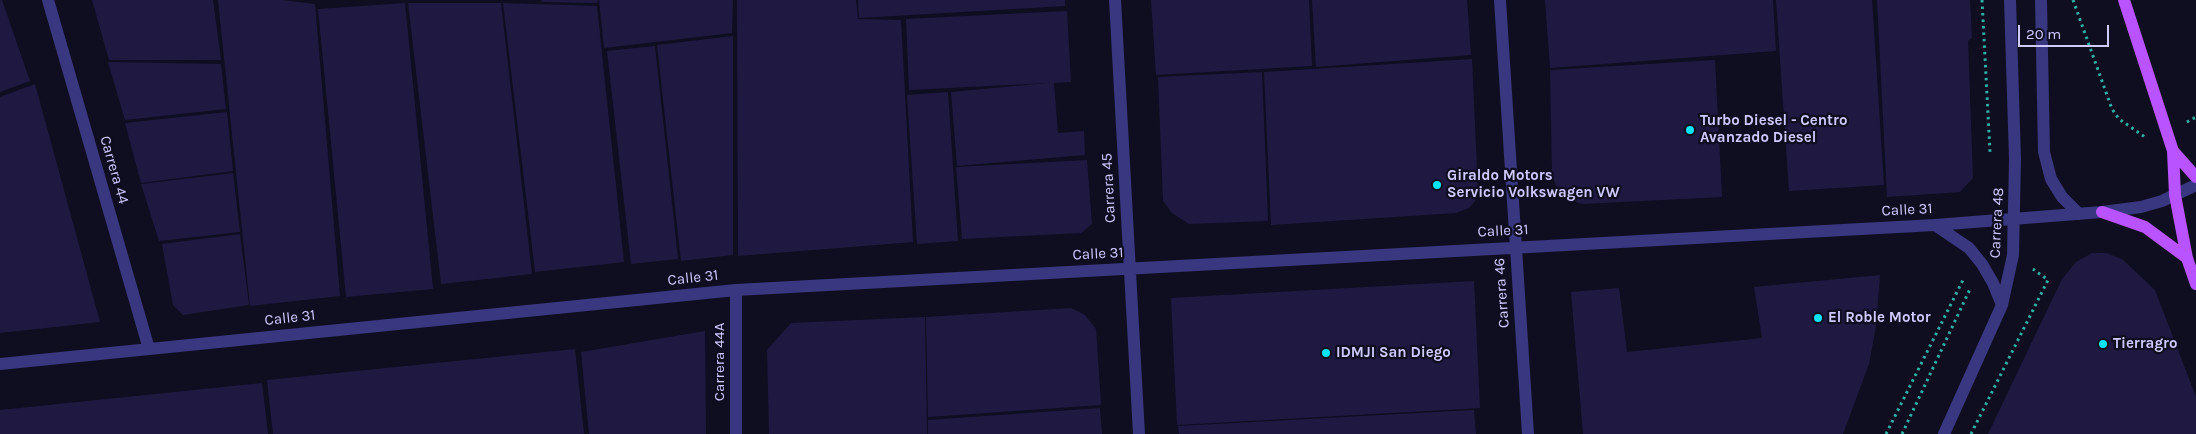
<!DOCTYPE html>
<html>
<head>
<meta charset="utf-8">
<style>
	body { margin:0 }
	#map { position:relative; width:2196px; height:434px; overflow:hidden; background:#0f0d20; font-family:Karla,sans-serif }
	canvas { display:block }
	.scale { position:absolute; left:2018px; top:25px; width:91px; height:22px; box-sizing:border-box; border:2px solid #cfcbff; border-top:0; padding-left:6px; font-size:15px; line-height:18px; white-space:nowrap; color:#cfcbff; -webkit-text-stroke:4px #0f0d20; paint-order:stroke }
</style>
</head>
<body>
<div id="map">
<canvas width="2196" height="434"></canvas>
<div class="scale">20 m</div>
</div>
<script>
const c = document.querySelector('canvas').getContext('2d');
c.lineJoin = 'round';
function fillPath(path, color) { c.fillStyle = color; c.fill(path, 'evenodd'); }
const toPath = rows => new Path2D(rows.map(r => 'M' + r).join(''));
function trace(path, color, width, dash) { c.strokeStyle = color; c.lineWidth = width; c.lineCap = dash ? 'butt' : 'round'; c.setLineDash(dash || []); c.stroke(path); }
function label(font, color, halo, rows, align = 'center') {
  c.font = font + ' Karla,sans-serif'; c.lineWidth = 4.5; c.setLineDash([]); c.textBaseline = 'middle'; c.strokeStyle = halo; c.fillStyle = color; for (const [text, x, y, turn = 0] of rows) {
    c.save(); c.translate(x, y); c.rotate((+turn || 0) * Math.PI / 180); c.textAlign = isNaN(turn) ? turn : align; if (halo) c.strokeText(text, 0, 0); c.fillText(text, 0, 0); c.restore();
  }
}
fillPath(toPath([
	[0,0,2,0,30,81,0,92],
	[92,0,213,0,221,60,109,60],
	[218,0,282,0,315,4,340,296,250,306],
	[542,0,598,0,597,3,541,2],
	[599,0,733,0,732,33,604,48],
	[737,0,856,0,858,19,901,20,913,242,738,256],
	[858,0,1065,0,1065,6,859,18],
	[1151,0,1309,0,1312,66,1156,75],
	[1312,0,1467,0,1471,55,1316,67],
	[1545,0,1773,0,1776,51,1550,68],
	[1776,0,1872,0,1884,185,1789,191],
	[1877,0,1970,0,1972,38,1968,41,1973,178,1960,192,1887,197],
	[405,3,433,289,346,297,318,9],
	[408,3,501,3,532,274,441,284],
	[503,3,597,6,624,262,535,272],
	[1067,11,1071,82,1054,83,1058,133,1084,131,1085,155,957,166,951,92,1047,83,909,90,906,19],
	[733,36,733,255,681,261,657,45],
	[655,46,678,259,631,264,607,51],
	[1472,59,1478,191,1475,201,1469,208,1456,213,1271,225,1264,72],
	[1715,60,1722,197,1583,204,1572,201,1562,193,1555,184,1552,172,1550,70],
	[108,62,221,64,226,109,125,120],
	[1262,72,1268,221,1189,224,1172,213,1163,201,1158,77],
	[35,84,100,322,0,333,0,97],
	[948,92,958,241,917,244,907,95],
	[227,112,233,171,141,183,125,123],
	[1087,160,1092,224,1081,233,962,239,956,167],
	[233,173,240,232,159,241,141,184],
	[240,234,249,305,183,315,173,305,162,244],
	[2092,253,2106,253,2122,259,2155,290,2196,397,2196,434,1988,434,2062,279,2076,262],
	[1880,275,1876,326,1869,364,1843,434,1583,434,1571,292,1619,288,1627,352,1762,338,1754,287],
	[1474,281,1480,408,1177,425,1171,298],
	[1071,308,1085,315,1096,329,1101,405,928,417,926,317],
	[925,317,927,434,769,434,767,350,791,323],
	[705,331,706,434,589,434,581,352],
	[575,349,584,434,273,434,267,380],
	[262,383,268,434,0,434,0,410],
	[1100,408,1102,434,928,434,928,420],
	[1474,410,1476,434,1179,434,1178,426]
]), '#1f1941');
trace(toPath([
	[1982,0,1990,152],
	[2073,0,2112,109,2119,119,2145,137],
	[2187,122,2196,117],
	[1886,434,1964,278],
	[1902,434,1970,289],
	[1971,434,2048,280,2033,269]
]), '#2db1a5', 3, [2.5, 4]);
trace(toPath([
	[48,0,149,349],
	[1115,0,1139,434],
	[1500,0,1528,434],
	[2041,0,2044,152,2051,179,2062,197,2079,214],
	[1935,225,1969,248,1982,264,1993,283,2002,305],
	[0,364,736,290,1935,225,2102,212,2141,207,2162,201,2196,185],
	[736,434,736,290],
	[1944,434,2002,305,2013,255,2015,159,2010,0]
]), '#38377f', 12);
trace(toPath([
	[2124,0,2173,151,2175,195,2187,258,2196,284],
	[2173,151,2196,177],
	[2102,212,2145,227,2187,258]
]), '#b952ff', 12);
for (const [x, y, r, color] of [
	[1690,130,5,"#00e6f6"],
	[1437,185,5,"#00e6f6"],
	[1818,318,5,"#00e6f6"],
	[2103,344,5,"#00e6f6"],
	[1326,353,5,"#00e6f6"]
]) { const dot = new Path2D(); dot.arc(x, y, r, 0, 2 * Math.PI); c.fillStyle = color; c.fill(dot); trace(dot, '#0f0d20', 2); }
label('bold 15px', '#cfcbff', '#0f0d20', [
	["Turbo Diesel - Centro",1700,121],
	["Avanzado Diesel",1700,138],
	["Giraldo Motors",1447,176],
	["Servicio Volkswagen VW",1447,193],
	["El Roble Motor",1828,318],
	["Tierragro",2113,344],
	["IDMJI San Diego",1336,353]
], 'left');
label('15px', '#cfcbff', '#0f0d20', [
	["Carrera 44",114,170,74],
	["Carrera 45",1109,188,-93],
	["Calle 31",1907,210,-3],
	["Carrera 48",1997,223,-87],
	["Calle 31",1503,231,-3],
	["Calle 31",1098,254,-3],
	["Calle 31",693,278,-6],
	["Carrera 46",1502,293,-94],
	["Calle 31",290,318,-6],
	["Carrera 44A",720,362,-90]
]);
</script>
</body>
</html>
